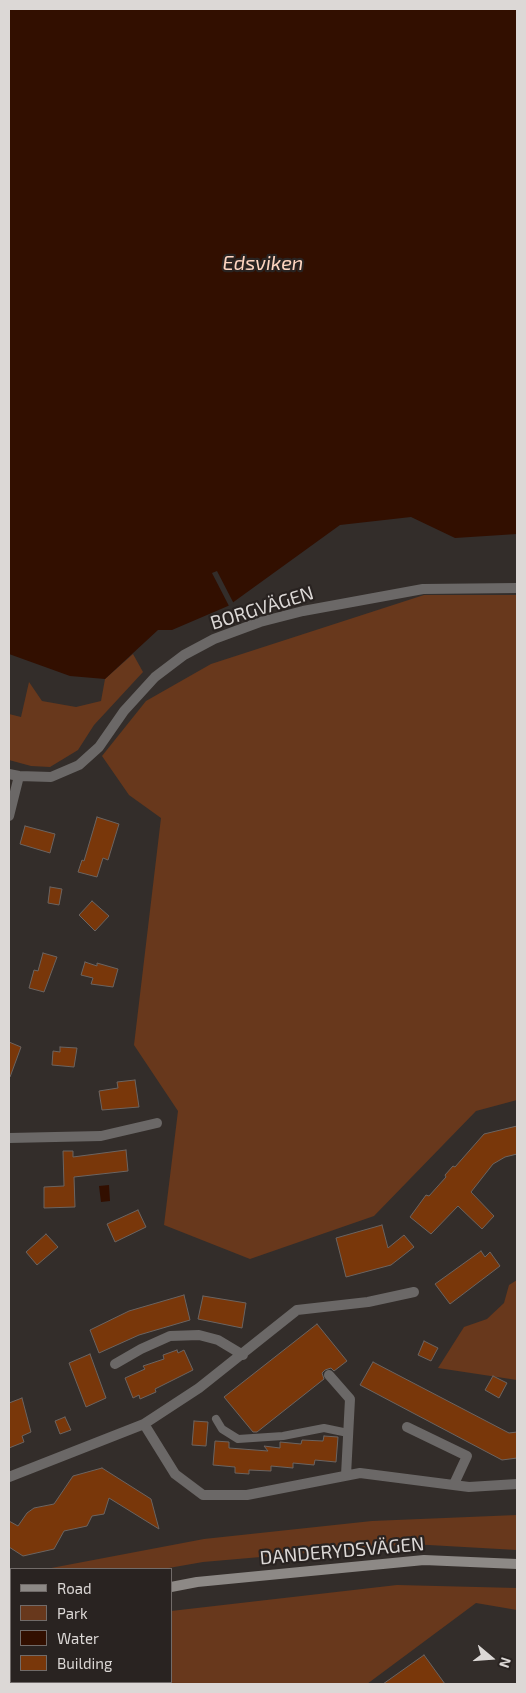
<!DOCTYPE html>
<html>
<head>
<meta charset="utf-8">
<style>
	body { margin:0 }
	#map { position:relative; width:526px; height:1693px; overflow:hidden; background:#332d2a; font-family:"Exo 2",sans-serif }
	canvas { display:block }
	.frame { position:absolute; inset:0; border:10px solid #dcd8d6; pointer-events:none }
	.legend { position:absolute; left:10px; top:1568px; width:162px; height:115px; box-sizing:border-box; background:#292321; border:1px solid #716b69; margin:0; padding:6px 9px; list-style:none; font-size:15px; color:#dcd8d6 }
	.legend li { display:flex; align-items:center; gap:10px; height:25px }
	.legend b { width:25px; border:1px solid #716b69 }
	.north { position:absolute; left:466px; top:1633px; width:50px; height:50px; -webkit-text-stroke:4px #292321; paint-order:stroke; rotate:108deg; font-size:14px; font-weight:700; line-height:20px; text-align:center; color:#dcd8d6 }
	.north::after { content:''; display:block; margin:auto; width:18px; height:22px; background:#dcd8d6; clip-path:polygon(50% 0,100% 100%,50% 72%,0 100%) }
</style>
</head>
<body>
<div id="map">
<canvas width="526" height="1693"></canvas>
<div class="frame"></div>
<ul class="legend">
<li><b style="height:6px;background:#8d8986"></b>Road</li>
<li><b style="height:14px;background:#68381c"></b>Park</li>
<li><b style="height:14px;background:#320f00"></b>Water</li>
<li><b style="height:14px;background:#79370a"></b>Building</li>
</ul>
<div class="north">N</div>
</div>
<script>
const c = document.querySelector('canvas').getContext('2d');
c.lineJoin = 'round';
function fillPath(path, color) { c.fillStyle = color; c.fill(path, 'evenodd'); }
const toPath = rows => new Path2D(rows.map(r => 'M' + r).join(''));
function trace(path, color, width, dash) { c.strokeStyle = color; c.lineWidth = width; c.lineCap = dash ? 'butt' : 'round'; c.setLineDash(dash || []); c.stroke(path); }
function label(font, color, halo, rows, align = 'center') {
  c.font = font + ' "Exo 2",sans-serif'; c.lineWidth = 4.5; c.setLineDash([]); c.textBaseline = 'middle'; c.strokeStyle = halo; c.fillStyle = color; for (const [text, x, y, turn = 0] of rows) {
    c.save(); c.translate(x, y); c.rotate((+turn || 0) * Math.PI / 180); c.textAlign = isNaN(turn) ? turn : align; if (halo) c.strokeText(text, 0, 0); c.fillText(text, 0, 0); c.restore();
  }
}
fillPath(toPath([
	[424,595,517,595,517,1100,476,1111,374,1216,250,1259,164,1225,178,1111,134,1045,161,818,129,795,102,756,146,701,211,664],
	[133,654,143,672,94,725,78,750,50,767,31,766,9,760,9,714,21,717,29,682,42,701,76,707,101,701,105,679],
	[517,1280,517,1380,438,1368,464,1327,487,1319,504,1303,509,1285],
	[517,1515,517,1550,411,1544,203,1562,163,1569,46,1569,204,1539,372,1521],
	[397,1585,517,1588,517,1610,476,1603,367,1684,177,1684,163,1682,171,1682,171,1611],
	[14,1682,100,1682,88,1684,14,1684]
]), '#68381c');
fillPath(toPath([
	[9,9,517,9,517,534,455,538,411,517,340,525,228,606,172,630,158,630,105,679,70,676,9,654],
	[109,1185,110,1201,101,1202,99,1186]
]), '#320f00');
fillPath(toPath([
	[217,571,234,604,229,606,212,573]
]), '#332d2a');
const building = toPath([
	[97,817,119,824,108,860,103,858,97,877,78,872,82,860,84,861,97,817],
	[25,826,55,834,50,853,20,844,25,826],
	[50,887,62,889,59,905,48,903,50,887],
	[92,901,109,916,95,931,79,915,92,901],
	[43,953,57,957,44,992,29,988,34,970,38,971,43,953],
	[85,962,97,966,97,963,118,969,113,987,91,984,93,978,81,975,85,962],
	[9,1042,21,1047,10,1077,9,1077,9,1042],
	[60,1047,77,1048,74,1067,52,1065,53,1051,60,1052,60,1047],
	[135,1080,139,1107,102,1110,99,1091,118,1088,117,1082,135,1080],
	[517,1126,517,1154,505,1157,493,1164,471,1192,494,1216,482,1229,458,1206,431,1234,410,1217,426,1195,429,1196,446,1177,445,1175,453,1166,455,1167,484,1134,517,1126],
	[126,1150,128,1171,74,1177,75,1207,44,1208,44,1187,64,1186,63,1151,73,1151,73,1157,126,1150],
	[138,1210,146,1227,115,1242,107,1224,138,1210],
	[382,1225,388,1248,404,1235,414,1247,391,1265,346,1277,336,1238,382,1225],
	[46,1234,58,1247,37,1265,26,1252,46,1234],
	[481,1251,485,1257,490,1252,500,1266,450,1304,435,1284,481,1251],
	[184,1295,190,1320,139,1335,99,1353,90,1330,129,1311,184,1295],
	[203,1296,246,1303,242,1328,198,1319,203,1296],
	[317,1324,347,1361,334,1371,331,1368,325,1370,322,1373,324,1379,257,1432,253,1432,224,1397,317,1324],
	[424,1341,438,1348,431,1361,418,1355,424,1341],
	[177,1350,178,1353,184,1350,193,1370,155,1389,156,1392,140,1399,139,1395,133,1398,125,1378,145,1369,143,1366,164,1359,163,1355,177,1350],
	[90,1354,106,1398,86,1407,69,1363,90,1354],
	[373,1362,509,1433,517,1432,517,1458,502,1460,360,1385,373,1362],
	[493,1376,507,1383,499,1398,485,1390,493,1376],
	[22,1398,31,1432,22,1436,24,1442,9,1448,9,1403,22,1398],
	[65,1417,71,1430,60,1434,55,1421,65,1417],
	[194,1421,208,1422,206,1446,192,1445,194,1421],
	[324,1436,338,1437,336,1462,315,1460,314,1465,293,1463,293,1468,271,1466,271,1471,249,1470,249,1474,235,1473,235,1467,213,1465,215,1441,229,1442,229,1448,268,1451,264,1446,280,1448,280,1442,301,1444,302,1440,323,1441,324,1436],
	[102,1468,151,1499,159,1529,109,1498,104,1514,92,1516,87,1526,64,1531,54,1549,23,1556,9,1547,9,1521,18,1526,27,1513,34,1508,54,1504,73,1476,102,1468],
	[424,1655,445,1684,383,1684,424,1655]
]);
fillPath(building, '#79370a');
trace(building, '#6b6461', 1);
trace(toPath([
	[216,1419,222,1429,238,1439,283,1436,324,1428,348,1433]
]), '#6b6867', 8);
trace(toPath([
	[9,774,19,776,51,777,79,765,99,747,124,711,155,677,184,655,214,639,260,622,303,611,423,589,517,588],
	[9,816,19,776],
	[9,1138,101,1136,157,1123],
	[115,1364,141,1349,170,1336,199,1335,218,1340,243,1355],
	[329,1375,350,1399,346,1475],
	[144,1424,175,1474,203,1495,247,1495,360,1473,469,1487,517,1484],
	[407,1427,467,1456,454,1484],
	[9,1477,144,1424,199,1388,297,1310,368,1302,414,1292]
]), '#6b6867', 10);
trace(toPath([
	[171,1587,197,1582,424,1560,517,1564],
	[9,1617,11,1616]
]), '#8d8986', 10);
label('19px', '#dcd8d6', '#292321', [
	["BORGVÄGEN",262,608,-17],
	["DANDERYDSVÄGEN",342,1551,-5]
]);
label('italic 20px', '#fed5c0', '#292321', [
	["Edsviken",263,263]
]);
</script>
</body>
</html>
